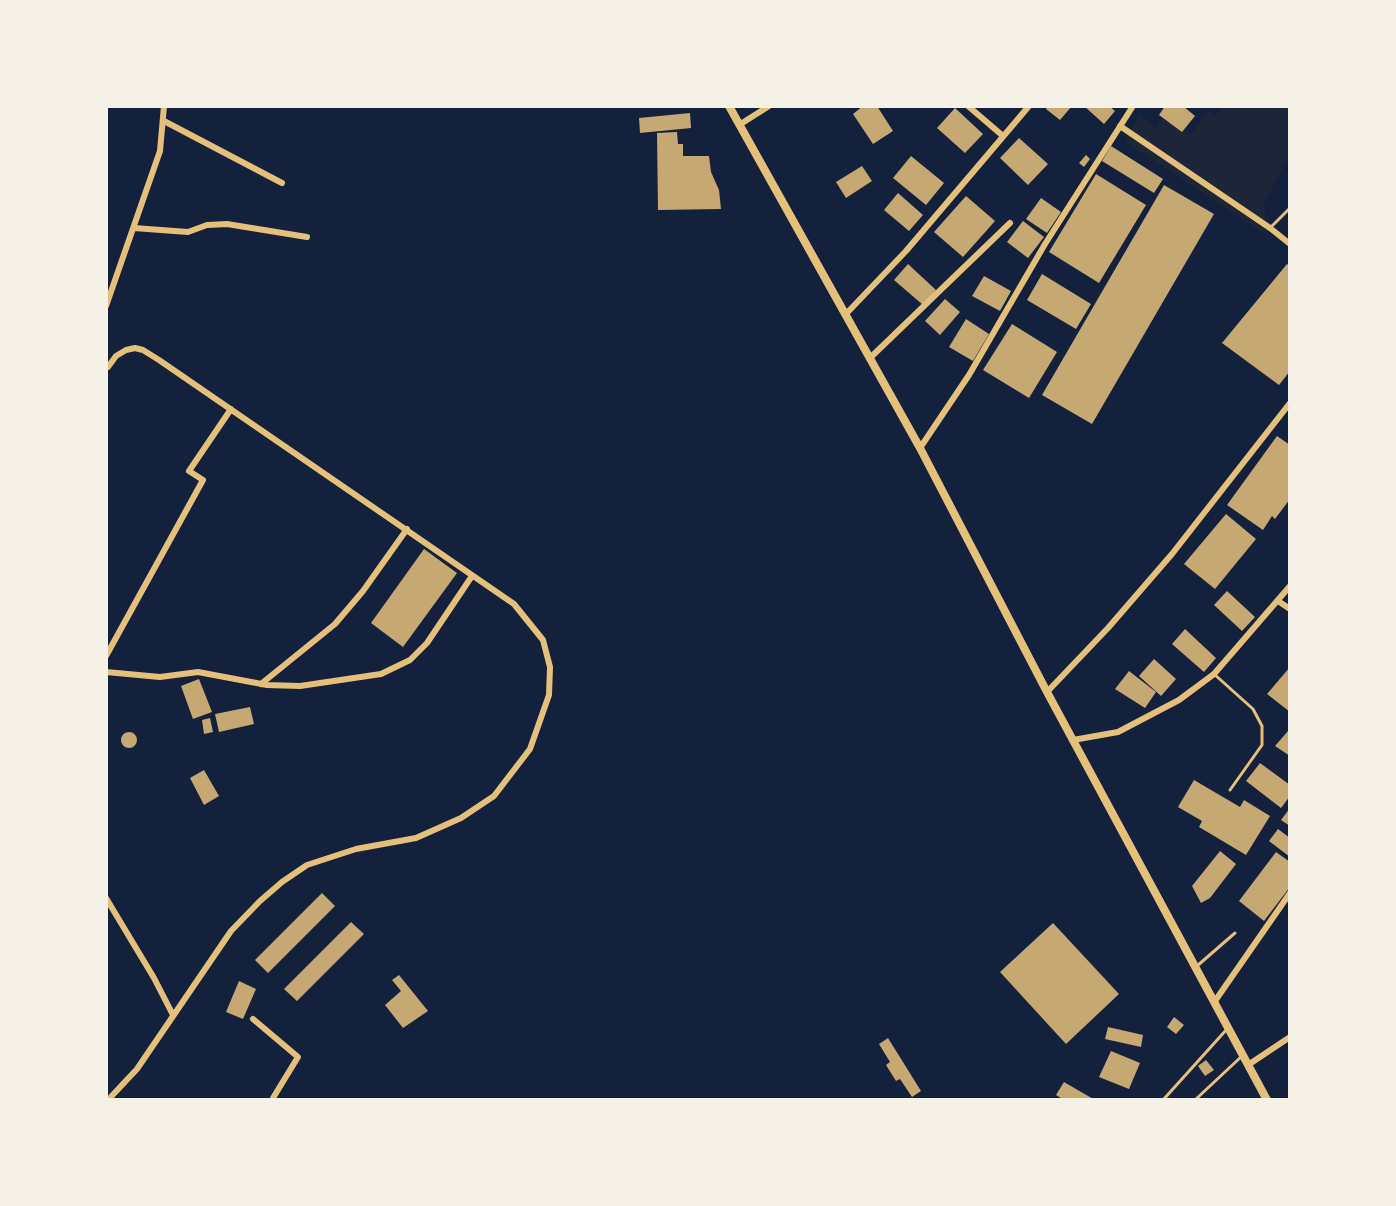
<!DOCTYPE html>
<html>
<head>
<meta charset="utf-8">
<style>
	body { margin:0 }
	#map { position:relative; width:1396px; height:1206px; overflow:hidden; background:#14213d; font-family:Overpass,sans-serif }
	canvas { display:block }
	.frame { position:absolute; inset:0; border:108px solid #f6f1e7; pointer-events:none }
</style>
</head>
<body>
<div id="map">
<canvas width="1396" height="1206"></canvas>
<div class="frame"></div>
</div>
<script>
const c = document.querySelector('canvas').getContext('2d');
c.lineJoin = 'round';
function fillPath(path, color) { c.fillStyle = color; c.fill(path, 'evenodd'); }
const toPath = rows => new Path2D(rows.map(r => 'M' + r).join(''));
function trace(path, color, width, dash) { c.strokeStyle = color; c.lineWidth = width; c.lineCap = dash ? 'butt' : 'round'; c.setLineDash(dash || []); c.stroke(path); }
fillPath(toPath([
	[1223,107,1289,107,1289,157,1264,203,1267,236,1124,141,1140,113,1155,129,1164,118,1192,134,1208,111,1215,116]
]), '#1d2539');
fillPath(toPath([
	[863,106,877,106,893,131,873,144,853,114],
	[1048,106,1072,106,1060,120,1046,109],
	[1084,106,1109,106,1115,111,1104,124],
	[1165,106,1183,106,1195,116,1182,132,1159,115],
	[955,108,983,134,965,153,937,128],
	[690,113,691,128,640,133,639,118],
	[677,132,678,144,683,144,683,156,709,156,711,172,719,190,721,209,658,210,657,133],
	[1019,138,1048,164,1028,185,1000,158],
	[1111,146,1163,179,1154,193,1102,161],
	[1086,155,1090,159,1084,167,1079,163],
	[911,156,944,183,926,205,893,178],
	[862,166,872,181,846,198,836,182],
	[1096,174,1146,205,1099,283,1049,252],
	[1164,185,1214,214,1092,424,1042,395],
	[898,193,923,215,909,231,884,210],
	[966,196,995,221,963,257,934,232],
	[1041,198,1061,212,1047,233,1026,219],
	[1023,221,1044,237,1028,258,1007,242],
	[908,264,936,290,923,305,894,280],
	[1287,264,1290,266,1290,371,1279,385,1222,343],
	[1042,274,1091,304,1076,329,1027,300],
	[984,276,1011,291,1000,311,972,296],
	[945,299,960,312,940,335,925,321],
	[966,319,989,334,973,361,949,347],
	[1012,324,1057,352,1029,398,983,370],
	[1277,436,1290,445,1290,499,1275,519,1272,516,1263,530,1227,505],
	[1226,514,1256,539,1215,589,1184,564],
	[424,549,457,573,403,647,371,623],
	[1227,591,1255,617,1242,631,1214,605],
	[1185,629,1216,658,1204,672,1172,644],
	[1154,659,1176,679,1161,696,1139,676],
	[1290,667,1290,712,1267,694],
	[1129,671,1156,692,1145,708,1115,689],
	[199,679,212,712,193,719,181,686],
	[250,707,254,724,219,732,215,714],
	[210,718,213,732,204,734,202,720],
	[1288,731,1290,732,1290,756,1275,746],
	'121 740a8 8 0 1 1 16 0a8 8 0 1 1-16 0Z',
	[1260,763,1290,785,1290,796,1281,808,1246,781],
	[204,770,219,796,204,805,190,778],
	[1194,780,1240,807,1244,800,1270,816,1246,855,1199,827,1202,821,1178,807],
	[1290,808,1290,826,1281,820],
	[1278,829,1290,838,1290,857,1269,841],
	[1220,851,1236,864,1210,898,1201,903,1192,886],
	[1276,852,1290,862,1290,887,1264,921,1239,901],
	[322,893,335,906,268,973,255,960],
	[351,922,364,934,297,1001,284,989],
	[1053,923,1119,994,1066,1044,1000,972],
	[399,975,428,1011,403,1028,385,1005,401,991,392,980],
	[239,981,256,989,243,1019,226,1012],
	[1174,1017,1184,1025,1176,1034,1167,1027],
	[1108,1027,1143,1035,1141,1047,1105,1039],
	[888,1038,921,1091,912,1097,900,1079,896,1081,886,1065,890,1062,879,1044],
	[1111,1051,1140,1063,1129,1089,1099,1077],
	[1206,1060,1214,1070,1205,1076,1198,1066],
	[1064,1082,1095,1100,1064,1100,1056,1095]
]), '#c6a872');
trace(toPath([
	[1271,227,1290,208],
	[1214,674,1253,709,1262,726,1262,745,1230,790],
	[1197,966,1235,933],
	[1163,1100,1227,1029],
	[1195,1100,1242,1056]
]), '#e5c07b', 3);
trace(toPath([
	[968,106,1003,136],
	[164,121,282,183],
	[739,125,769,106],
	[1120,126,1270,228,1290,244],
	[134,228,188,232,207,225,227,224,307,237],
	[106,306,160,151,164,106],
	[845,315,906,251,1029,106],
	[870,358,1010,223],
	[108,367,116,356,126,350,135,348,143,350,159,360,514,604,543,640,550,667,549,695,530,749,494,796,461,818,416,838,356,849,307,865,282,882,260,901,231,931,137,1069,108,1100],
	[920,448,969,375,1045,244,1133,106],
	[1278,601,1290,609],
	[106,656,203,480,189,471,231,409],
	[106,672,160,677,198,672,267,685,300,686,381,674,410,660,427,643,472,576],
	[261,684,335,624,363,591,407,529],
	[1047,692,1108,628,1172,554,1290,403],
	[1073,740,1118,732,1179,700,1214,674,1290,586],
	[106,898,154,978,173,1015],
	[1215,1001,1290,893],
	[253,1019,298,1057,273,1098,275,1100],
	[1248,1065,1290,1037]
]), '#e5c07b', 6);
trace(toPath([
	[729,106,920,448,1047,692,1267,1100]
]), '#e5c07b', 8);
</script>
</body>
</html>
